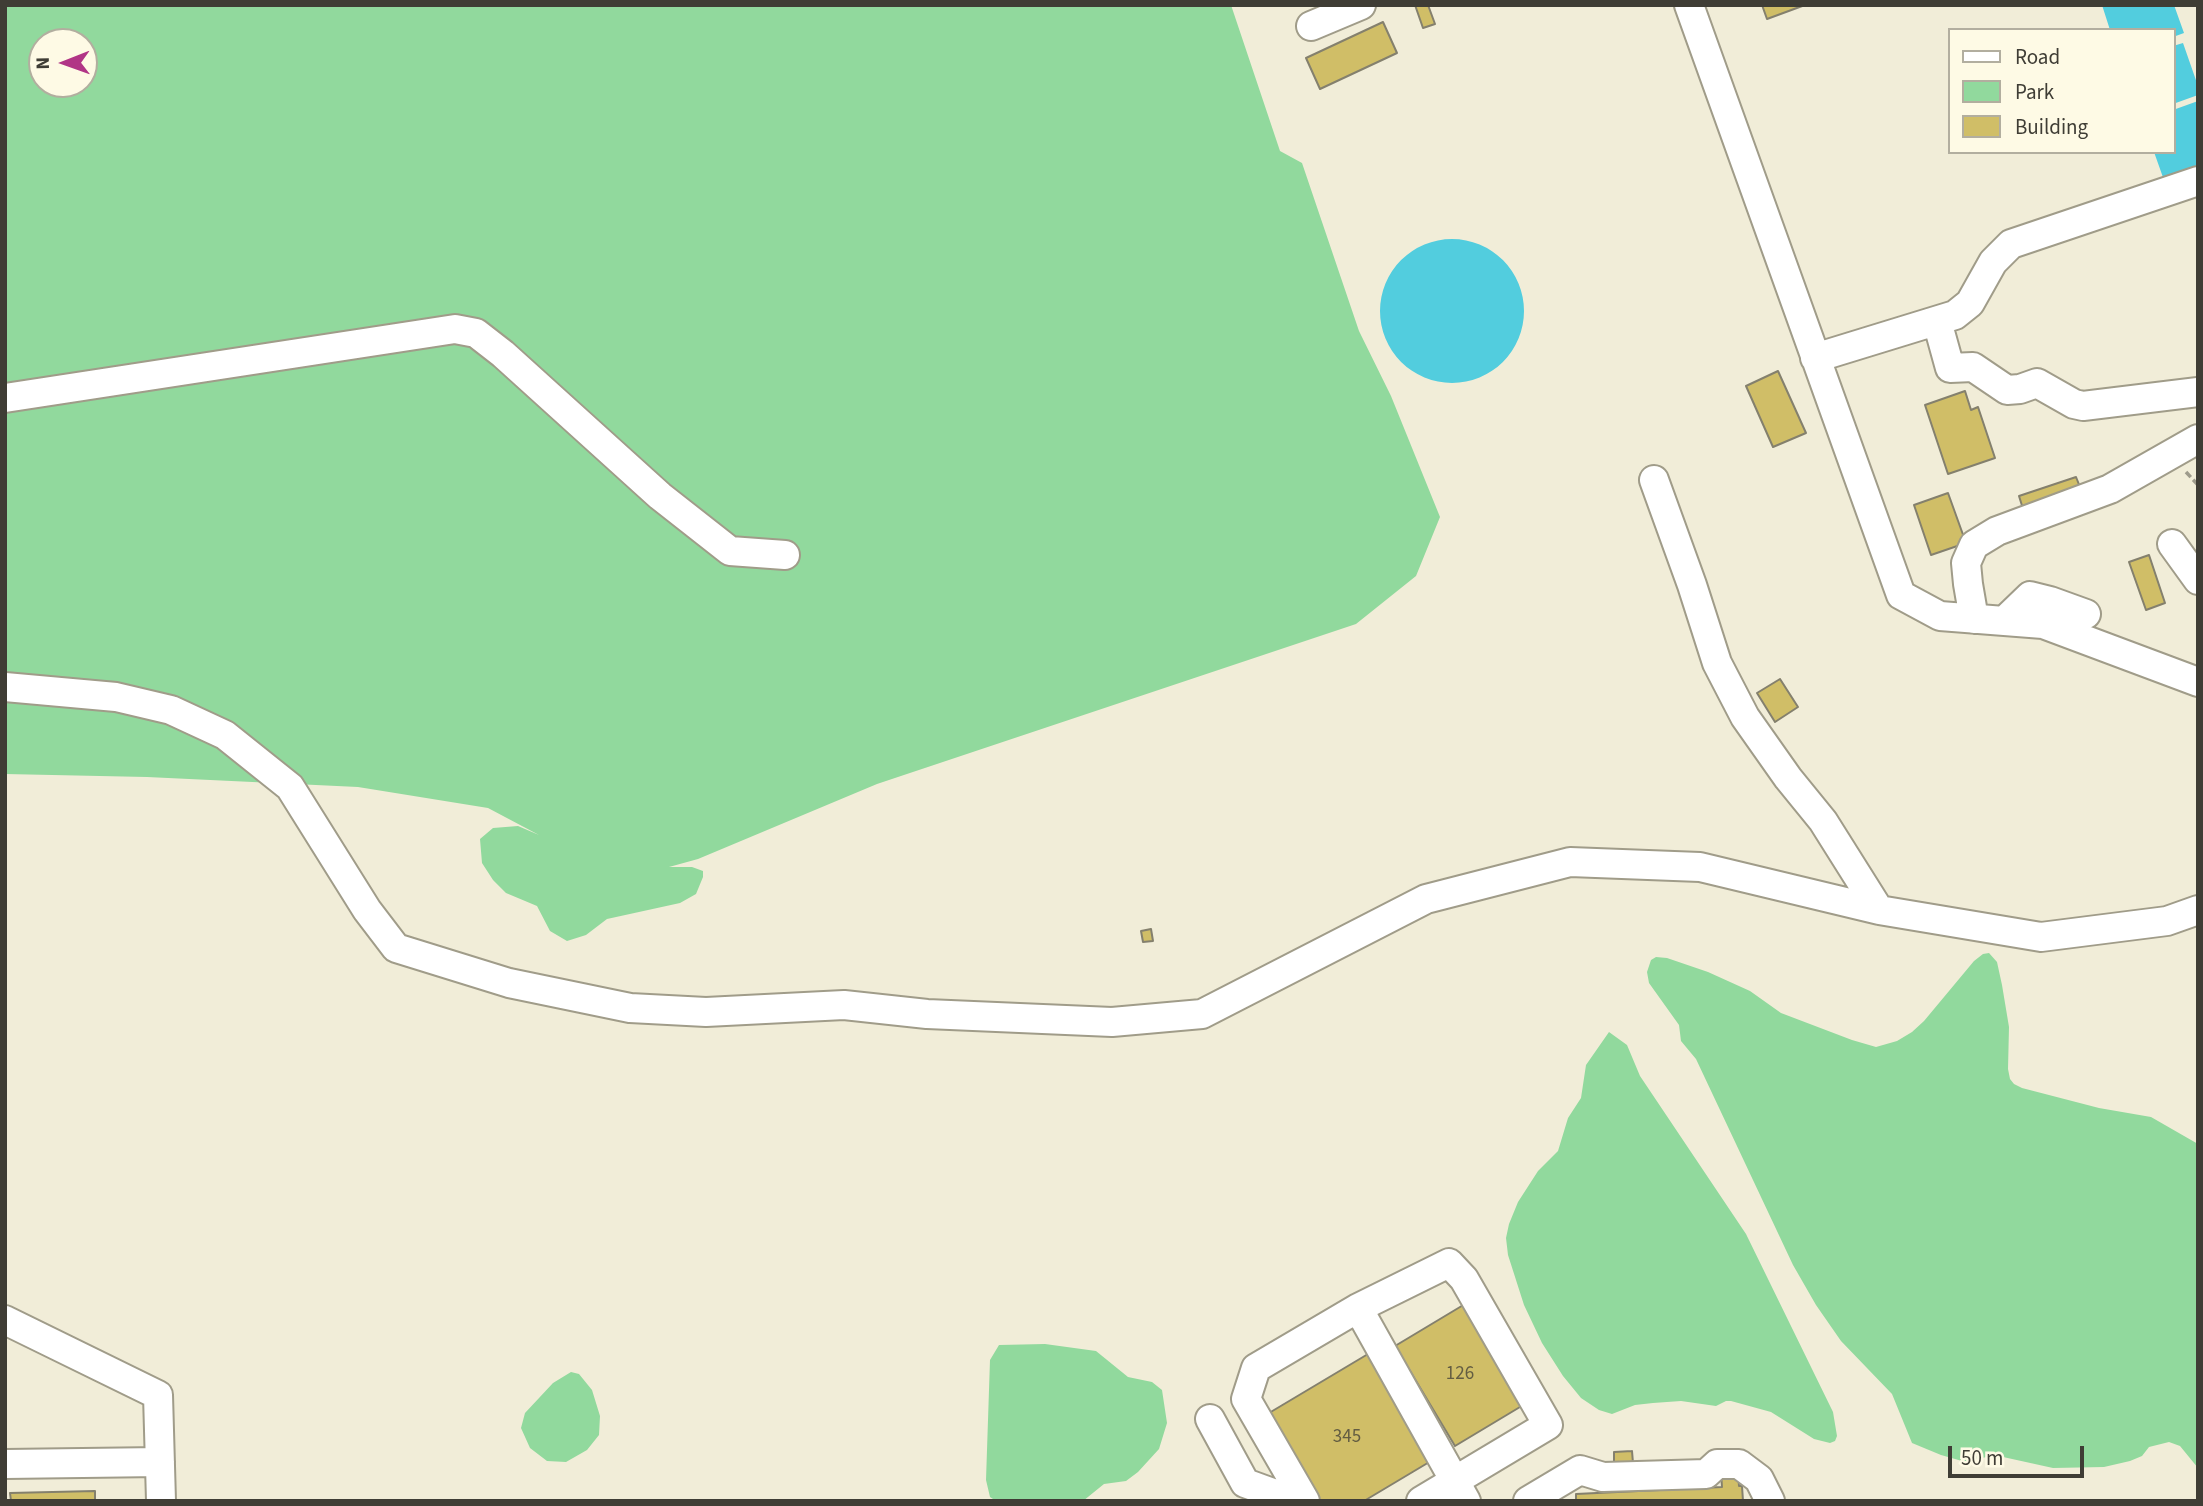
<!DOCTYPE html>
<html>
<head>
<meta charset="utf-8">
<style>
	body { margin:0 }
	#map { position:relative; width:2203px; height:1506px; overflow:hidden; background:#f1edd8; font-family:"Source Sans 3",sans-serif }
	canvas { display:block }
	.frame { position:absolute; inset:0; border:7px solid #3f3d35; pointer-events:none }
	.legend { position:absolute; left:1948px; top:28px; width:228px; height:126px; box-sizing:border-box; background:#fefae5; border:2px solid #b2ae9f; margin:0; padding:9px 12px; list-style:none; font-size:21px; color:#3f3d35 }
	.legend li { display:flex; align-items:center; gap:14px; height:35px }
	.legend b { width:35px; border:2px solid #b2ae9f }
	.north { position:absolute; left:28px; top:28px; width:70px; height:70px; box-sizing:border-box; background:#fefae5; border:2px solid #b2ae9f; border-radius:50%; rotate:269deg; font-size:19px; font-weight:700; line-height:28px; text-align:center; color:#3f3d35 }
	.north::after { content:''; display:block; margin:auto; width:24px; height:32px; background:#b13586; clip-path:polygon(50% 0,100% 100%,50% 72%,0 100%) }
	.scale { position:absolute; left:1948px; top:1446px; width:136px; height:32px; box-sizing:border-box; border:4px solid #3f3d35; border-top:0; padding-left:9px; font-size:21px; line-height:24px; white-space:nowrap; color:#3f3d35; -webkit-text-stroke:5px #fefae5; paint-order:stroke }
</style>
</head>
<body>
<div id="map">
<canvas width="2203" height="1506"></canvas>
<div class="frame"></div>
<ul class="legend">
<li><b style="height:9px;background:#fff"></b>Road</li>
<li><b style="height:19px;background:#91d99d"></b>Park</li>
<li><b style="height:19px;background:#d0be67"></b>Building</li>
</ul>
<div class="north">N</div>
<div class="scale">50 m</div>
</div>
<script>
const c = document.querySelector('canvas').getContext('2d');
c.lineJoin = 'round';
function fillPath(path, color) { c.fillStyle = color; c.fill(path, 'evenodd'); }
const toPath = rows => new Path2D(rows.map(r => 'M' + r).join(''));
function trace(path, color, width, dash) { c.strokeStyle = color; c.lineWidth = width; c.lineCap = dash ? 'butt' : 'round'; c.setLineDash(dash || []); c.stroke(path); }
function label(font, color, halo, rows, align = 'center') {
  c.font = font + ' "Source Sans 3",sans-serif'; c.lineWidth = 5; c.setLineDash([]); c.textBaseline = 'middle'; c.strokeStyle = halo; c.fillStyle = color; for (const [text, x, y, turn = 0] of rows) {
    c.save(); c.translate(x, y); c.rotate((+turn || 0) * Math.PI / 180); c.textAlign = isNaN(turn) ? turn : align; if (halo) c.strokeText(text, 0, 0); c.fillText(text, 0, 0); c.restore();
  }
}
fillPath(toPath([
	[5,5,1231,5,1280,151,1302,163,1359,331,1391,396,1440,517,1416,576,1356,624,877,784,698,859,669,867,692,867,703,871,703,877,696,894,680,903,607,919,586,935,567,941,550,931,537,906,506,893,493,880,482,863,480,839,493,828,518,826,539,835,488,808,358,787,147,777,5,774],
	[42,42,84,42,84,84,42,84],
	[1989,953,1997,962,2002,985,2009,1027,2008,1069,2010,1079,2014,1084,2022,1088,2099,1108,2151,1117,2198,1144,2198,1468,2180,1446,2169,1442,2149,1447,2142,1456,2130,1461,2104,1467,2053,1468,1994,1455,1971,1461,1962,1461,1941,1455,1912,1443,1892,1394,1841,1341,1816,1305,1793,1265,1696,1059,1681,1041,1679,1025,1649,983,1647,972,1651,960,1656,957,1667,958,1708,972,1750,991,1781,1013,1852,1040,1876,1047,1897,1041,1912,1032,1924,1021,1974,961,1983,954],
	[1609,1032,1627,1045,1640,1076,1746,1234,1833,1412,1837,1436,1835,1441,1830,1443,1814,1439,1771,1412,1731,1401,1726,1401,1716,1406,1681,1401,1653,1403,1635,1405,1612,1414,1599,1410,1581,1398,1563,1376,1542,1343,1524,1305,1508,1255,1506,1238,1509,1224,1518,1202,1538,1171,1558,1151,1568,1118,1581,1098,1586,1065],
	[1045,1344,1096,1351,1128,1377,1152,1382,1162,1390,1167,1423,1159,1449,1138,1472,1126,1481,1104,1484,1083,1501,996,1501,990,1497,986,1480,990,1360,999,1345],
	[571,1372,579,1374,592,1390,600,1416,599,1435,587,1450,566,1462,547,1461,530,1448,521,1428,525,1413,553,1383]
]), '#91d99d');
fillPath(toPath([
	[2102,5,2174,5,2184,33,2173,37,2173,30,2110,30],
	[2183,43,2198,86,2198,95,2173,104,2173,46],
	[2198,101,2198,172,2165,183,2154,152,2173,152,2173,110],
	'1380 311a72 72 0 1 1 144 0a72 72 0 1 1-144 0Z'
]), '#52cdde');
const building = toPath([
	[1415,5,1428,5,1435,24,1423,28,1415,5],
	[1762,5,1805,5,1767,19,1762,5],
	[1383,22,1397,53,1320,89,1306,58,1383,22],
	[1778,371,1806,433,1773,447,1746,386,1778,371],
	[1965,391,1971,410,1978,407,1995,458,1948,474,1925,405,1965,391],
	[2076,477,2082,492,2024,512,2019,496,2076,477],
	[1948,493,1966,543,1931,555,1914,505,1948,493],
	[2149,555,2165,603,2146,610,2129,562,2149,555],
	[1780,679,1798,707,1775,722,1757,693,1780,679],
	[1151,929,1153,941,1143,942,1141,931,1151,929],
	[1465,1304,1525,1404,1455,1446,1395,1346,1465,1304],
	[1368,1354,1431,1461,1364,1501,1314,1501,1264,1416,1368,1354],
	[1632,1451,1633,1463,1614,1465,1614,1452,1632,1451],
	[1738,1472,1739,1486,1742,1486,1743,1501,1576,1501,1576,1494,1722,1487,1721,1473,1738,1472],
	[95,1491,95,1501,11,1501,10,1493,95,1491]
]);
fillPath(building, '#d0be67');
trace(building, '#84806d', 2);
const minor = toPath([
	[1689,5,1901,595,1940,616,2043,624,2198,682],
	[1311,26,1361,5],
	[1937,321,1950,368,1973,367,2007,390,2020,389,2037,383,2074,404,2083,406,2198,392],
	[1815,358,1955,315,1970,303,1993,262,2011,244,2198,181],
	[5,398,455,329,476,333,503,354,660,496,730,551,785,555],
	[1654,480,1692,585,1717,663,1745,717,1788,778,1823,821,1879,910,2041,937,2167,921,2198,910],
	[2172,544,2198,580],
	[1974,619,1968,584,1966,563,1974,545,1997,531,2110,489,2198,439],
	[2004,621,2030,596,2050,601,2086,614],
	[5,687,116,697,171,710,225,735,290,787,367,910,396,948,509,983,630,1008,706,1012,844,1005,927,1014,1112,1022,1202,1014,1426,899,1570,862,1700,867,1879,910],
	[1358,1308,1466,1501],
	[5,1320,158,1395,161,1501],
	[1210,1419,1245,1483,1278,1495,1280,1501],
	[5,1464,160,1462],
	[1305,1501,1246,1399,1256,1368,1358,1308,1449,1263,1464,1279,1548,1425,1421,1501],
	[1528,1501,1580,1470,1603,1477,1706,1474,1717,1464,1739,1464,1759,1479,1770,1501]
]);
trace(minor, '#a09c89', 32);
trace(toPath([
	[2186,472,2198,485]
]), '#9e9b8c', 3.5, [7, 3.5]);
trace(minor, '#fff', 28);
label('19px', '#635d42', null, [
	["126",1460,1375],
	["345",1347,1438]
]);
</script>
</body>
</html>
